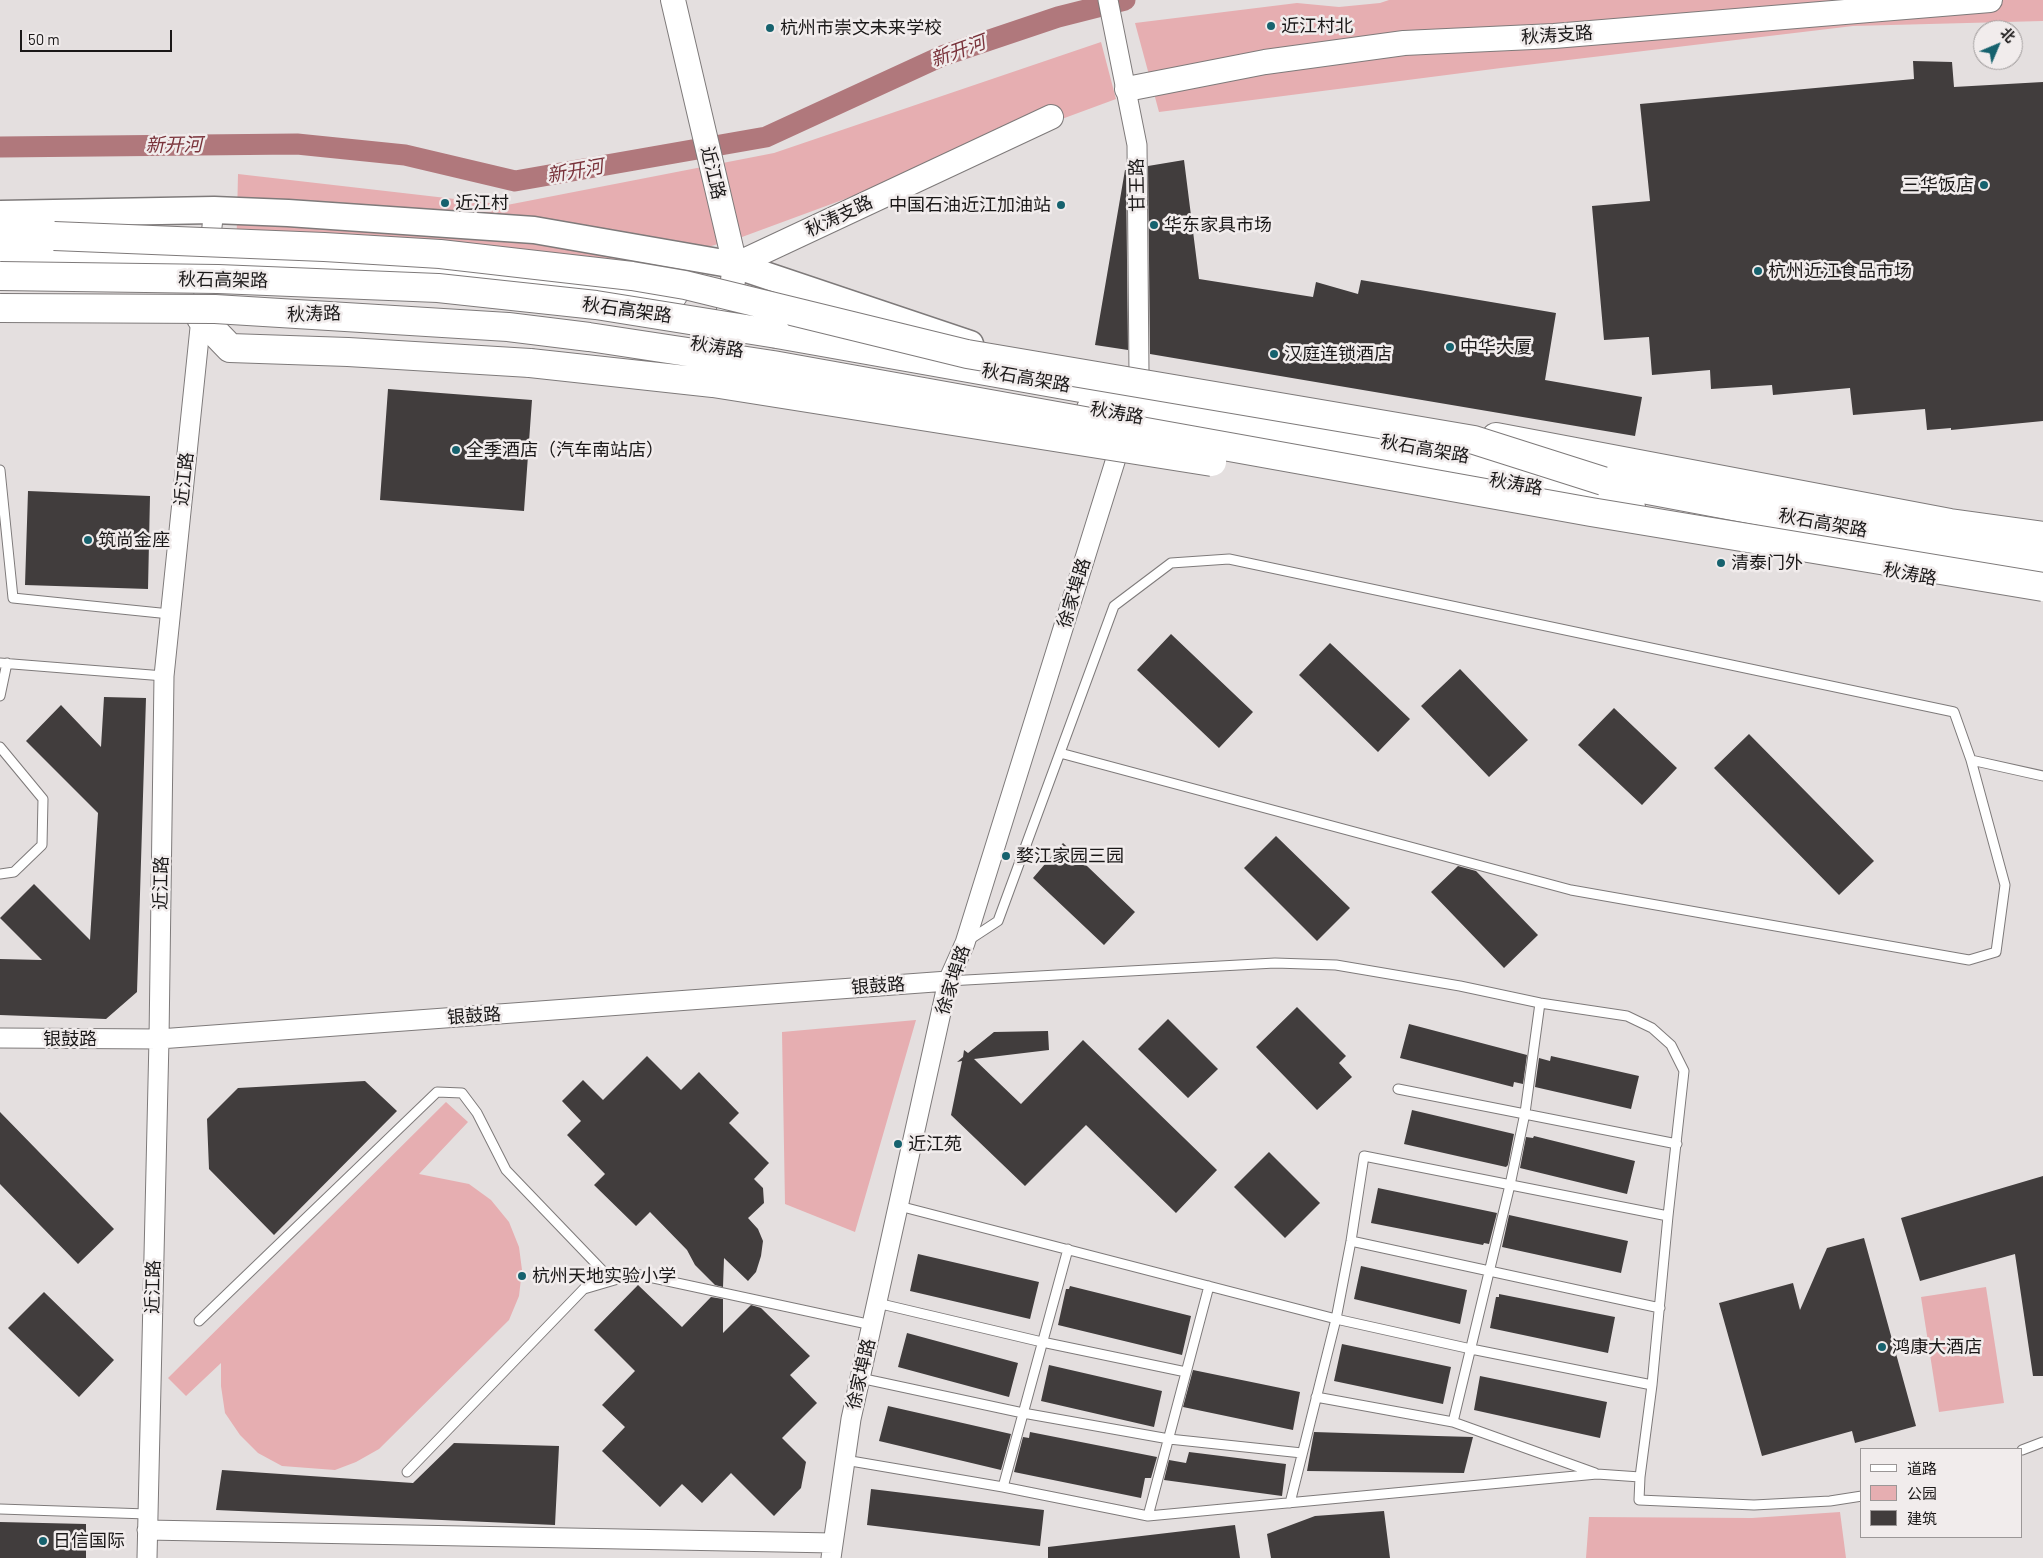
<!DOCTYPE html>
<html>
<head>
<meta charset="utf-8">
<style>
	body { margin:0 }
	#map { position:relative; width:2043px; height:1558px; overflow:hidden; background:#e4dfdf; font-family:Barlow,"Noto Sans SC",sans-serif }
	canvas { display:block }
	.legend { position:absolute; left:1860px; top:1448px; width:162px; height:90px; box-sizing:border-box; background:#f1ecec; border:1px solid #9b9797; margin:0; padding:6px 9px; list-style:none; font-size:15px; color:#1a1818 }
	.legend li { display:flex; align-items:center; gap:10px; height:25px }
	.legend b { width:25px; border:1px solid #9b9797 }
	.north { position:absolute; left:1973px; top:20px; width:50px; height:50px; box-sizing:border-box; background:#f1ecec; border:1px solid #9b9797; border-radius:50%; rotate:45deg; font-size:14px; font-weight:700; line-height:20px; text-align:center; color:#1a1818 }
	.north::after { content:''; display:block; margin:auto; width:18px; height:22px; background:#16626e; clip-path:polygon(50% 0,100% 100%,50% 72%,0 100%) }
	.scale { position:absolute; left:20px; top:30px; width:152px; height:22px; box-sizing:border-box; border:2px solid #1a1818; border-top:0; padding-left:6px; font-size:15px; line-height:18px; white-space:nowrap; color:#1a1818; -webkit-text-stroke:4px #f1ecec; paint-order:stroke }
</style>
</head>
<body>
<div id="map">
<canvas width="2043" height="1558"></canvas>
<ul class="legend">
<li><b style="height:6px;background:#fff"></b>道路</li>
<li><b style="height:14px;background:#e6aeb1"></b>公园</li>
<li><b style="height:14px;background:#413d3d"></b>建筑</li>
</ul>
<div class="north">北</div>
<div class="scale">50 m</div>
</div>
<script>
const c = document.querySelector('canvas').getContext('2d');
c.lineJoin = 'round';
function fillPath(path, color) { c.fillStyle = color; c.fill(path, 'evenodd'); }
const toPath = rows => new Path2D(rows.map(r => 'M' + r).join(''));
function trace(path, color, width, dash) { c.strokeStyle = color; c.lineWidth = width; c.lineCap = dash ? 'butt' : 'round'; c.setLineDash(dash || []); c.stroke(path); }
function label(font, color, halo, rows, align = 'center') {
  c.font = font + ' Barlow,"Noto Sans SC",sans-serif'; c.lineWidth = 5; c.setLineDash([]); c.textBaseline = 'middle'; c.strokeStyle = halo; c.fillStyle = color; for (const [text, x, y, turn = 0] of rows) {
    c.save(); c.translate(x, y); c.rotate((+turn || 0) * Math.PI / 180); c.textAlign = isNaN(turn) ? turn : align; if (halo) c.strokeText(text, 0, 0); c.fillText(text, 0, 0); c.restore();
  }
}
fillPath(toPath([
	[1389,0,2043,0,2043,21,1853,26,1501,68,1159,112,1135,23,1297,3,1339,7,1380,3],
	[1101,42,1116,99,742,237,602,278,236,263,238,174,507,205,774,153],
	[916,1020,855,1232,785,1204,782,1032],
	[446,1102,468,1122,419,1174,469,1184,491,1200,509,1222,519,1247,522,1270,519,1296,509,1320,379,1449,356,1462,335,1470,282,1466,258,1453,240,1435,225,1413,221,1386,221,1363,186,1396,168,1378],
	[1986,1287,2004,1403,1939,1412,1921,1297],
	[1840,1512,1846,1558,1586,1558,1589,1517,1752,1518]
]), '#e6aeb1');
trace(toPath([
	[0,147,297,144,405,155,515,181,766,137,942,56,1058,17,1125,0]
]), '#b0787c', 21);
fillPath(toPath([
	[1913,61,1952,62,1954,87,2043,82,2043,421,1951,430,1951,428,1927,430,1925,409,1853,415,1850,388,1773,395,1772,385,1711,389,1710,370,1652,375,1649,337,1604,340,1592,206,1650,201,1640,104,1914,79],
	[1184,160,1199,279,1313,297,1316,282,1358,294,1361,280,1556,313,1545,380,1642,397,1635,436,1150,354,1148,166],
	[1125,170,1126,170,1128,350,1095,345],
	[388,389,532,400,524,511,380,500],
	[28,491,150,496,148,589,25,585],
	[1171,634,1253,712,1219,748,1137,670],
	[1330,643,1410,719,1378,752,1299,675],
	[1460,669,1528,740,1489,777,1421,706],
	[104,697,146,698,137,992,106,1019,0,1015,0,959,42,960,0,918,34,884,90,940,98,813,26,741,61,705,101,747],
	[1614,708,1677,768,1642,805,1578,745],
	[1749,734,1874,861,1839,895,1714,768],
	[1276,836,1350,908,1317,941,1244,868],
	[1063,843,1135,912,1104,945,1033,878],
	[1458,866,1476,871,1538,935,1504,968,1431,892],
	[1297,1007,1346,1056,1339,1063,1352,1077,1317,1110,1256,1047],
	[1168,1019,1218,1069,1188,1098,1138,1049],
	[1409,1024,1527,1055,1523,1084,1514,1082,1513,1087,1400,1058],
	[1048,1031,1049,1050,974,1059,1021,1104,1083,1040,1217,1170,1176,1213,1086,1125,1025,1186,951,1115,962,1061,957,1062,963,1057,964,1050,968,1053,994,1032],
	[647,1056,681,1090,699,1072,739,1113,729,1123,769,1163,754,1179,763,1188,764,1203,748,1218,758,1229,763,1241,761,1256,756,1272,748,1281,724,1258,723,1287,715,1285,695,1265,687,1250,650,1212,636,1226,594,1185,605,1174,567,1135,581,1121,562,1101,583,1080,603,1100],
	[1551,1056,1639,1076,1631,1109,1535,1087,1539,1058,1550,1061],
	[365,1081,397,1111,274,1235,209,1169,207,1119,238,1088],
	[1412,1110,1514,1134,1508,1165,1506,1167,1404,1144],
	[0,1112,114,1229,78,1264,0,1184],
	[1534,1136,1635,1161,1627,1194,1520,1168,1526,1137,1533,1138],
	[1269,1152,1320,1203,1285,1238,1234,1187],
	[2043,1176,2043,1376,2033,1376,2015,1254,1920,1281,1901,1218],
	[1378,1188,1497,1213,1489,1244,1484,1243,1483,1245,1371,1223],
	[1509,1215,1628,1241,1621,1273,1502,1247],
	[1864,1238,1916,1426,1855,1443,1852,1431,1762,1456,1719,1303,1793,1283,1800,1310,1827,1248],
	[918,1254,1039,1282,1030,1319,910,1291],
	[1361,1266,1467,1290,1460,1324,1354,1299],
	[638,1285,682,1327,711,1297,723,1299,723,1333,751,1305,761,1308,810,1356,790,1375,817,1403,782,1438,806,1462,801,1488,774,1516,731,1473,702,1503,682,1484,660,1507,602,1451,625,1427,602,1405,635,1371,594,1330],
	[1070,1286,1191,1316,1182,1355,1058,1325,1066,1289,1069,1289],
	[44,1292,114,1360,79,1397,8,1328],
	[1499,1294,1615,1317,1608,1353,1490,1328,1496,1297,1499,1297],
	[907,1333,1018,1363,1009,1397,898,1367],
	[1342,1344,1451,1367,1443,1404,1334,1381],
	[1049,1365,1162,1391,1154,1427,1041,1401],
	[1193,1370,1300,1392,1293,1430,1183,1407],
	[1480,1376,1607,1402,1600,1438,1474,1410],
	[888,1406,1011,1434,1001,1470,879,1441],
	[1030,1432,1157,1457,1151,1478,1145,1478,1141,1498,1014,1472,1023,1437,1029,1438],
	[1314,1432,1437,1436,1473,1437,1464,1473,1307,1471],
	[454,1443,559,1446,555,1525,216,1510,222,1470,413,1483],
	[1189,1452,1286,1464,1282,1496,1164,1480,1169,1460,1186,1463],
	[871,1489,1044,1510,1040,1546,867,1525],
	[1384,1511,1390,1558,1271,1558,1267,1534,1315,1516],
	[0,1522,86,1524,86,1558,0,1558],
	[1235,1525,1240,1558,1048,1558,1048,1547]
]), '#413d3d');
const service = toPath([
	[0,470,13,598,170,614],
	[0,663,164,676],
	[0,696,7,663],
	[0,747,43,799,42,845,14,872,0,874],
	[1060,753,1571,890,1969,960,1996,952,2005,885,1971,760],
	[969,940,998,921,1114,606,1171,563,1229,559,1954,712,1971,760,2043,776],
	[948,981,1275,963,1336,965,1460,986,1540,1003,1627,1016,1652,1028,1671,1045,1684,1071,1668,1216,1652,1385,1640,1477,1639,1500,1754,1505,1830,1501,1862,1496],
	[1398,1089,1677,1144],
	[899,1206,1336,1319,1351,1241,1364,1156,1668,1216],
	[1351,1241,1660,1308],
	[584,1289,635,1274,872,1325],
	[877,1303,1042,1342,1186,1372],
	[199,1321,437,1092,462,1093,477,1113,506,1170,602,1270,407,1472],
	[860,1378,1023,1413,1169,1439,1302,1453],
	[1316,1397,1453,1422,1595,1473],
	[1453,1422,1510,1185,1525,1113,1540,1003],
	[2022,1450,2043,1442],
	[845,1460,1003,1487,1148,1516,1597,1474,1640,1477],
	[1003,1487,1068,1249],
	[1290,1503,1336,1319,1471,1349,1652,1385],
	[0,1509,147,1514],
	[1148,1516,1209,1286]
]);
const minor = toPath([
	[1108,0,1137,145,1139,374],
	[0,1038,159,1039,948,981],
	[147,1530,833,1543],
	[147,1558,159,1039,164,676,201,318,214,210],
	[831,1558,851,1419,948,981,965,943,1123,436]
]);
const tertiary = toPath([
	[673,0,735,265,724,348],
	[1127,89,1265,62,1404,43,1554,36,1990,0],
	[735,265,1051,117]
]);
const secondary = toPath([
	[0,214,214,210,288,213,534,230,735,265,970,344]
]);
const primary = toPath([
	[0,256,208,259,414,268,509,275,673,295],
	[1091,409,1594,498,1631,507],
	[1496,437,1950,523,2043,536]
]);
const trunk = toPath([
	[0,237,54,236],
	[201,318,230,348,348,352,530,363],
	[777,334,1537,469],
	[1579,477,1929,543,2043,559]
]);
trace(service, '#7e7a7a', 11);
trace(minor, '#7e7a7a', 21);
trace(tertiary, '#7e7a7a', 26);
trace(secondary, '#7e7a7a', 29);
trace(primary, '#7e7a7a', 30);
trace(trunk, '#7e7a7a', 30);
trace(service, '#fff', 9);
trace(minor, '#fff', 19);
trace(tertiary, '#fff', 24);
trace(secondary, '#fff', 26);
trace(primary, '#fff', 28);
trace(trunk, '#fff', 28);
const trunkBridge = toPath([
	[54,236,324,247,440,254,632,276,685,285,967,354,1474,440,1603,481],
	[0,276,218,279,438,288,596,305,777,334],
	[0,308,215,309,508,327,589,337,773,365,1591,512,2043,587],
	[530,363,713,383,1212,462]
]);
trace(trunkBridge, '#7e7a7a', 30, []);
trace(trunkBridge, '#fff', 28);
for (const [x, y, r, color] of [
	[1271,26,5,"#16626e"],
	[770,28,5,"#16626e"],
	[1984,185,5,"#16626e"],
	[445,203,5,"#16626e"],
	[1061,205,5,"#16626e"],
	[1154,225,5,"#16626e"],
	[1758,271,5,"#16626e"],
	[1450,347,5,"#16626e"],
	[1274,354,5,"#16626e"],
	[456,450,5,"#16626e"],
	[88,540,5,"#16626e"],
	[1721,563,5,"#16626e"],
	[1006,856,5,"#16626e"],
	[898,1144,5,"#16626e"],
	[522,1276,5,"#16626e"],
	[1882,1347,5,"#16626e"],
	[43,1541,5,"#16626e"]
]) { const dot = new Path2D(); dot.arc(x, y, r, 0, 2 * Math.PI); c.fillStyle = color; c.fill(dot); trace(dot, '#f1ecec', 2); }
label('18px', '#1a1818', '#f1ecec', [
	["近江村北",1281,26],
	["杭州市崇文未来学校",780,28],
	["三华饭店",1974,185,"right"],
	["近江村",455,203],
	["中国石油近江加油站",1051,205,"right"],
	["华东家具市场",1164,225],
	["杭州近江食品市场",1768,271],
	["中华大厦",1460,347],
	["汉庭连锁酒店",1284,354],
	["全季酒店（汽车南站店）",466,450],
	["筑尚金座",98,540],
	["清泰门外",1731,563],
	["婺江家园三园",1016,856],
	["近江苑",908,1144],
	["杭州天地实验小学",532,1276],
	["鸿康大酒店",1892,1347],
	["日信国际",53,1541]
], 'left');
label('18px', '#1a1818', '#f1ecec', [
	["秋涛支路",1557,35,-4],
	["近江路",713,173,77],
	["甘王路",1137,185,-91],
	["秋涛支路",839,216,-25],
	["秋石高架路",223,280,1],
	["秋石高架路",627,310,8],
	["秋涛路",314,314,-2],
	["秋涛路",717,347,9],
	["秋石高架路",1026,378,10],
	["秋涛路",1117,413,10],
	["秋石高架路",1425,449,10],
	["近江路",184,479,-84],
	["秋涛路",1516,484,10],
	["秋石高架路",1823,523,10],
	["秋涛路",1910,574,11],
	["徐家埠路",1074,593,-73],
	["近江路",161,883,-89],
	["徐家埠路",953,980,-72],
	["银鼓路",878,986,-4],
	["银鼓路",474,1016,-4],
	["银鼓路",70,1039],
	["近江路",153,1287,-89],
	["徐家埠路",861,1374,-77]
]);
label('italic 19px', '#79323a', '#f1ecec', [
	["新开河",958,51,-20],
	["新开河",174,145,-1],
	["新开河",575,171,-10]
]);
</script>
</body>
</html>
